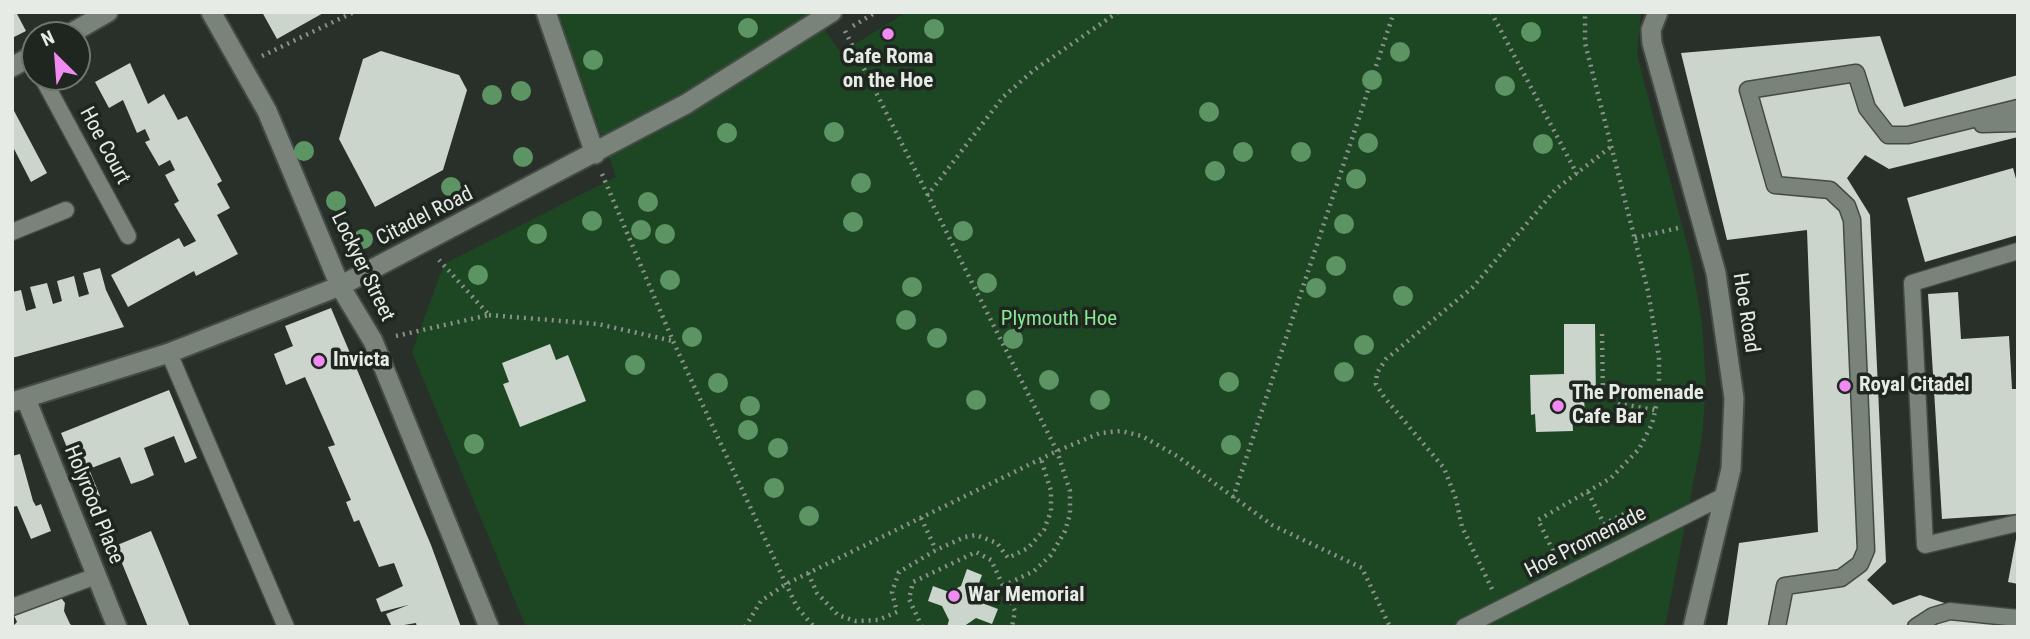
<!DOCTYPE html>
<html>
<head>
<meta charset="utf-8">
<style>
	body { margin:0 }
	#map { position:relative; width:2030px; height:639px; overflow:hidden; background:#283029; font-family:"Roboto Condensed",sans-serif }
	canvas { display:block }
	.frame { position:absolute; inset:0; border:14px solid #e6ebe6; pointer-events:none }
	.north { position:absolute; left:21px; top:21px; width:70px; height:70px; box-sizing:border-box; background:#1e261f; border:2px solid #6e756f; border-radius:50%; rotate:335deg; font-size:19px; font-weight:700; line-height:28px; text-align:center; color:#e6ebe6 }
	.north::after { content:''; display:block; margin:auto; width:24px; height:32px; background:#f28af3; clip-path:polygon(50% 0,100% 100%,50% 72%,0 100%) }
</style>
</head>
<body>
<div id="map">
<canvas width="2030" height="639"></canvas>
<div class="frame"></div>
<div class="north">N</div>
</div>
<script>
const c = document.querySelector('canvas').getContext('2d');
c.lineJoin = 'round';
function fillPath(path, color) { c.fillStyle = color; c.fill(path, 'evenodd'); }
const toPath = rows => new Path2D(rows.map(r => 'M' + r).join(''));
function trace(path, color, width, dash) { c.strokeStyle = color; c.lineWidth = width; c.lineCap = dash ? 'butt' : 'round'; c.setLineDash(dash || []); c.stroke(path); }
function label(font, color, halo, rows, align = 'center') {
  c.font = font + ' "Roboto Condensed",sans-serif'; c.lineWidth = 7; c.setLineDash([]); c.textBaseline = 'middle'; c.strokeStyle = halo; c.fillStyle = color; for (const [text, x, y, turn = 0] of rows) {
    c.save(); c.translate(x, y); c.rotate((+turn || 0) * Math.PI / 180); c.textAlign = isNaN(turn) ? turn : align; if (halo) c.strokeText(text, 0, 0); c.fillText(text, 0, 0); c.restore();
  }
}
fillPath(toPath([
	[558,12,812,12,841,53,906,12,1641,12,1637,55,1691,259,1702,323,1706,387,1702,438,1665,627,526,627,412,352,444,264,616,177]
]), '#1d4723');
fillPath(toPath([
	[12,12,16,12,26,31,12,38],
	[262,12,325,12,277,39],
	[1880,36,1904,107,2018,75,2018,137,1889,169,1865,155,1847,178,1870,215,1886,562,1867,580,1893,605,1920,595,2018,627,1727,627,1739,543,1818,532,1807,230,1727,240,1681,53],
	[381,51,459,75,467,90,443,170,375,207,339,139,363,59],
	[130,63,148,104,164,94,178,120,187,116,222,181,217,184,230,208,217,215,238,254,196,276,194,271,128,307,111,275,179,238,184,247,196,241,174,204,179,201,165,175,175,170,170,160,159,166,145,142,150,140,145,129,137,133,123,100,109,108,95,82],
	[12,107,47,173,31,182,12,145],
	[2013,168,2018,186,2018,235,1925,262,1907,198],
	[100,268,106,290,124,327,12,358,12,292,21,290,26,311,36,308,30,287,47,283,53,304,62,301,57,281,74,276,79,297,89,294,83,273],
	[1958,292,1961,339,2009,336,2012,389,2018,389,2018,514,1942,519,1928,294],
	[331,308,431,545,461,627,417,627,416,623,392,627,386,614,408,605,381,612,376,599,403,586,394,563,379,567,359,520,354,522,346,502,351,500,328,447,335,445,305,377,286,385,274,354,293,346,285,326],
	[1564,324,1595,324,1596,399,1584,399,1585,413,1572,413,1573,431,1536,432,1535,414,1531,415,1530,375,1564,374],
	[550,344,556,360,568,355,586,401,520,427,503,384,509,382,502,363],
	[169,390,197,458,185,463,174,436,144,448,154,475,143,480,131,484,120,457,89,469,100,496,89,501,61,433],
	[20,454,33,501,36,506,41,504,51,531,31,539,17,506,12,507,12,456],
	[151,531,163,560,190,627,148,627,115,546],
	[2016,539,2018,539,2018,584,2008,582],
	[967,569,982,575,976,591,982,603,998,609,992,624,976,618,963,627,947,627,949,620,942,606,928,601,933,586,949,592,961,586],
	[56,591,65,603,64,611,70,624,74,627,12,627,17,622,12,611]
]), '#cbd5cb');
const service = toPath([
	[42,77,128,236],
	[1982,124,2018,123],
	[12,232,66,210],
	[2018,251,1912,283,1925,545,2018,523],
	[169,353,286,627],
	[12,607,96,576],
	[1464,627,1726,495],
	[1777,627,1785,586,1841,578,1860,564,1866,550,1852,220,1847,206,1830,190,1775,185,1748,90,1856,73,1867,108,1888,135,1908,135,2018,108],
	[1916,627,1933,616,1950,611,2018,618]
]);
const minor = toPath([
	[211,12,267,111,340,286,373,341,489,627],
	[546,12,595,154],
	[1658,12,1651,30,1652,43,1716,273,1734,398,1731,469,1693,627],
	[68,35,108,12],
	[12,67,35,54],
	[26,399,117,627],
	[12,402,169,353,340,286,686,104,832,12]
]);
trace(service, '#444b44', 19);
trace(minor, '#444b44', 23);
trace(toPath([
	[1491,12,1577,174],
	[853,26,876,12],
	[845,31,1057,451,1070,491,1070,514,1065,531,1051,555,1034,571,1003,586],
	[262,56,354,12],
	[602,174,673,341,786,584,797,607,814,627],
	[927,196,1003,97,1034,70,1118,12],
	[1635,238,1678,228],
	[489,315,598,324,673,341],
	[1602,334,1603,393,1620,404,1655,410],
	[396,336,489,315,439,260],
	[1588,492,1604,524,1632,510,1638,517],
	[1233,498,1394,12],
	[921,518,936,550],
	[1556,557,1538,520,1611,478,1639,449,1652,424,1659,394,1659,357,1648,291,1585,43,1585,12],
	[808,573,817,593,838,615,855,621,878,620,897,612,892,592,899,572,936,550,965,537,976,535,997,543,1008,558,1028,548,1044,530,1051,511,1051,491,1041,459],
	[1492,589,1462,527,1456,499,1444,468,1384,397,1376,384,1377,373,1386,359,1473,287,1556,189,1612,146],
	[745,627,761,601,786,584,1057,451,1100,433,1121,431,1142,436,1177,456,1272,525,1362,568,1390,627],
	[922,627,909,599,913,582,976,552,991,560,1015,611,1012,627]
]), '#8a918b', 4.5, [2, 5]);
trace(service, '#79837a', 16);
trace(minor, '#79837a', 19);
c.fillStyle = '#5c9563';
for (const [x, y] of [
	[748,28],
	[934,29],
	[1531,32],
	[1400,52],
	[593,60],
	[1372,80],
	[1505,86],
	[521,91],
	[492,95],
	[1209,112],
	[834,132],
	[727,133],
	[1368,143],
	[1543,144],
	[304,151],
	[1243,152],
	[1301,152],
	[523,157],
	[1215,171],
	[1356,179],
	[861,183],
	[451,187],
	[336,201],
	[648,202],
	[592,221],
	[853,222],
	[1344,224],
	[641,230],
	[963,231],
	[537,234],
	[665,234],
	[363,239],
	[1336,266],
	[478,275],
	[670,280],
	[987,283],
	[912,287],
	[1316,288],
	[1403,296],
	[906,320],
	[692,337],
	[937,338],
	[1013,339],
	[1364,345],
	[635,365],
	[1344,372],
	[1049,380],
	[1229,382],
	[718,383],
	[976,400],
	[1100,400],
	[750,406],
	[748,430],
	[474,444],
	[1231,445],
	[778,448],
	[774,488],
	[809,516]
]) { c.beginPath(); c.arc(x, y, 10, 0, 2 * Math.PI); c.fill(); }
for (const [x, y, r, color] of [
	[888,34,7,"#f28af3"],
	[319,361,7,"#f28af3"],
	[1845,386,7,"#f28af3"],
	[1558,406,7,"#f28af3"],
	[954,596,7,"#f28af3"]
]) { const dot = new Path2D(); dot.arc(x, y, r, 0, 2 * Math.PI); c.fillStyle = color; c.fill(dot); trace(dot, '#1e261f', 2.5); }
label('bold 21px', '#e6ebe6', '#1e261f', [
	["Cafe Roma",888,58,"center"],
	["on the Hoe",888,82,"center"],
	["Invicta",333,361],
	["Royal Citadel",1859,386],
	["The Promenade",1572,394],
	["Cafe Bar",1572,418],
	["War Memorial",968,596]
], 'left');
label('21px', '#e6ebe6', '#1e261f', [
	["Hoe Court",104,146,62],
	["Citadel Road",425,217,-27],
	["Lockyer Street",362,267,64],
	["Hoe Road",1745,313,81],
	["Holyrood Place",93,505,68],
	["Hoe Promenade",1586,543,-27]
]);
label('21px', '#87e793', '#1e261f', [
	["Plymouth Hoe",1059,320]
]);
</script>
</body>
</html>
